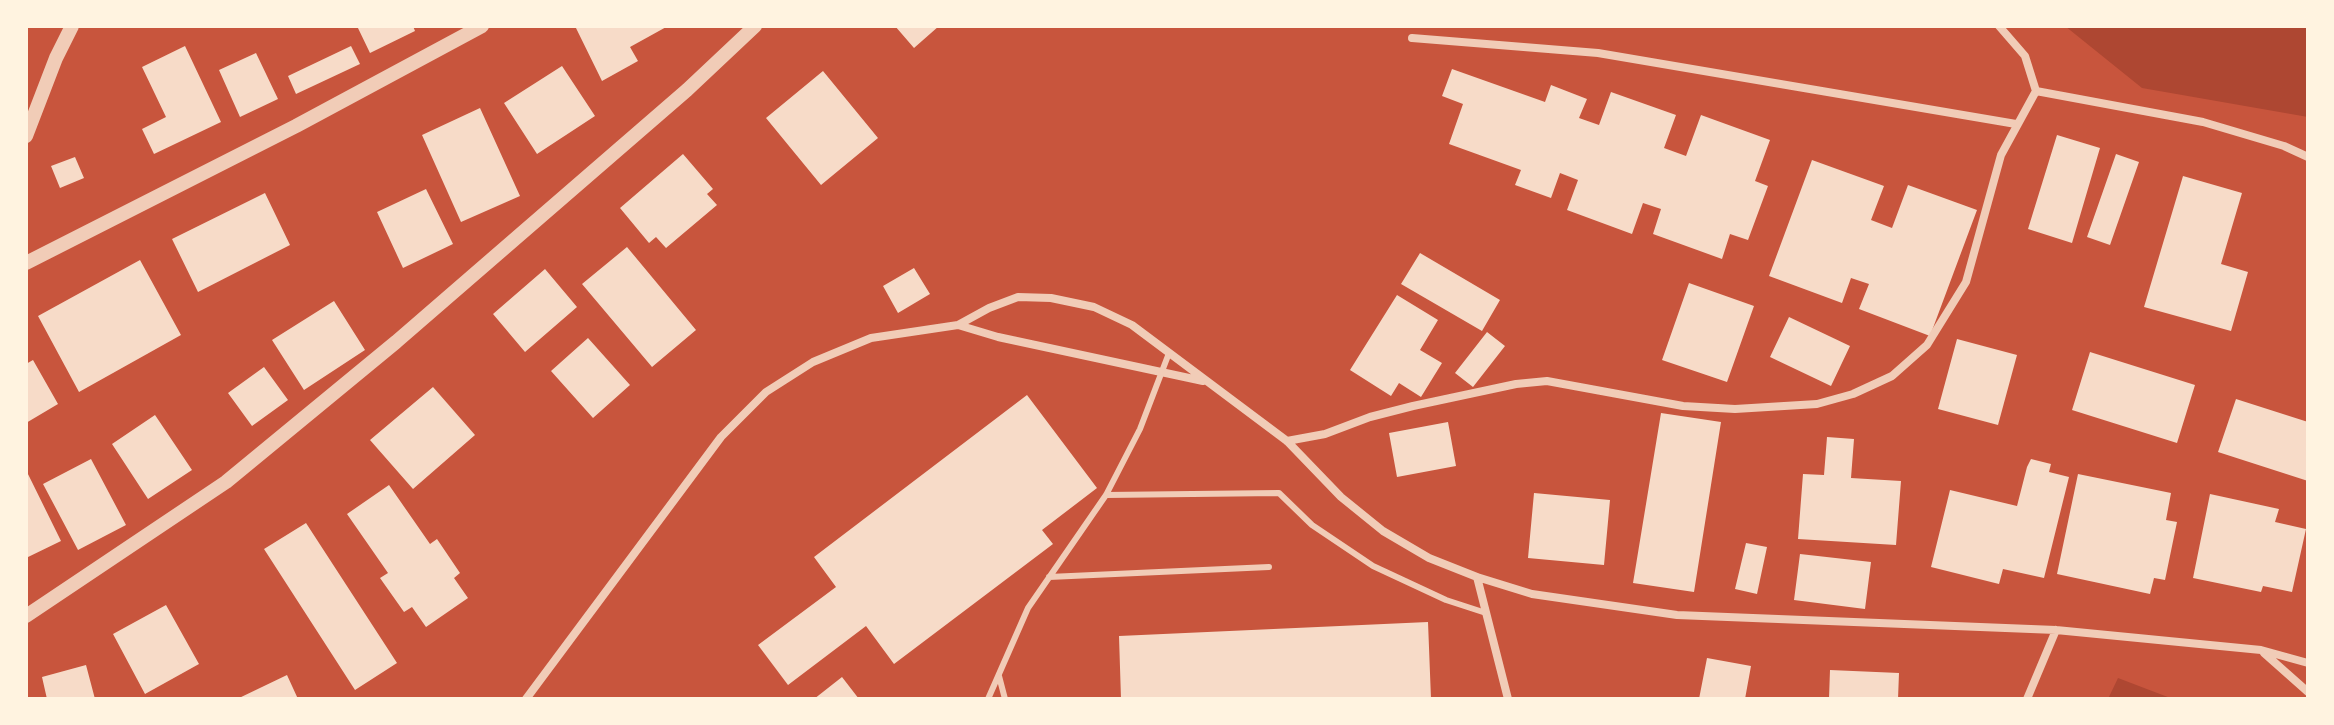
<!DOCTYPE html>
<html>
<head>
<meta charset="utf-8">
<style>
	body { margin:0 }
	#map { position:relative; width:2334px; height:725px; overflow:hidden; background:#c8553d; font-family:Ubuntu,sans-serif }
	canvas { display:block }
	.frame { position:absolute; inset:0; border:28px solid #fff3e0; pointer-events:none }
</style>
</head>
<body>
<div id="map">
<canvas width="2334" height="725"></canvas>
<div class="frame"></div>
</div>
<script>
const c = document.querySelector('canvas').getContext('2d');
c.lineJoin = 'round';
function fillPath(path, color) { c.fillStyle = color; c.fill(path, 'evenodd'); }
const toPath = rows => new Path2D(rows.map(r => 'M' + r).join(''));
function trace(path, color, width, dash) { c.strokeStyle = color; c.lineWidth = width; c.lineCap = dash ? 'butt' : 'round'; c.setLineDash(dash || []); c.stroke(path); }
fillPath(toPath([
	[2065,26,2308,26,2308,117,2142,88],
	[2118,678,2173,699,2108,699]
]), '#ae4732');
fillPath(toPath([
	[357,26,413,26,415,31,370,53],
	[575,26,668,26,630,47,638,61,602,81],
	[895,26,939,26,914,48],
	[185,46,221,122,154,154,142,129,166,117,142,67],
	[351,46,360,64,296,94,288,76],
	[256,53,278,99,240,117,219,70],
	[562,66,595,116,537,154,504,103],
	[1452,69,1545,102,1551,85,1587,99,1579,118,1599,125,1611,92,1676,115,1664,148,1686,156,1701,115,1770,140,1755,181,1768,186,1748,240,1730,234,1722,259,1653,234,1661,209,1643,203,1632,234,1567,210,1578,180,1560,173,1551,198,1515,185,1521,170,1449,144,1463,104,1442,96],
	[823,71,878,138,821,185,766,118],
	[480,108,520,196,461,222,422,135],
	[2057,135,2100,148,2072,243,2028,229],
	[683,154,713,189,707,194,717,205,666,248,656,237,649,243,620,208],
	[2116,154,2139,162,2110,245,2087,237],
	[75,157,84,178,60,188,51,166],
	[1812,160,1884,186,1871,220,1892,228,1908,185,1977,210,1930,336,1859,309,1869,284,1851,278,1842,303,1769,276],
	[2183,176,2242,193,2221,264,2248,272,2231,331,2144,307],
	[426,189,453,244,403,268,377,212],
	[265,193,290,245,198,292,172,239],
	[627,247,696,330,652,367,582,284],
	[1420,253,1500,300,1482,331,1401,284],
	[140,260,181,335,79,392,38,316],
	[914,268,930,294,898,313,883,286],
	[545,269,577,307,525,352,493,314],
	[1689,283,1754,306,1727,382,1662,360],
	[1397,295,1438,320,1420,350,1442,363,1421,397,1399,383,1391,396,1350,370],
	[334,301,365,350,304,390,272,340],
	[1789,317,1850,346,1831,386,1770,357],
	[1487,332,1505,346,1473,387,1455,373],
	[588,338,630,385,593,418,551,371],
	[1957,339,2017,355,1998,425,1938,409],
	[2090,352,2195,385,2177,443,2072,410],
	[33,360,58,404,26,423,26,364],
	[264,367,288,400,252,426,228,393],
	[433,387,475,435,413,489,370,440],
	[1027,395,1097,488,1042,530,1053,544,894,664,866,626,788,685,758,645,836,587,814,557],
	[2236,399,2308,422,2308,481,2218,452],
	[1661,413,1721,422,1694,592,1633,583],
	[155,415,192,470,148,499,112,444],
	[1448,422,1456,466,1397,477,1389,433],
	[1827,437,1854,439,1851,478,1901,481,1896,545,1798,539,1803,474,1824,475],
	[91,459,126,525,78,550,43,484],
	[2031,459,2051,464,2049,472,2069,477,2044,578,2003,569,1999,584,1931,567,1950,490,2017,506,2027,467],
	[26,470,61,541,26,558],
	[2078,474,2171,493,2166,520,2177,522,2165,580,2154,578,2150,594,2057,574],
	[389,485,430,544,437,539,460,573,454,578,468,598,426,627,412,607,404,612,380,578,388,573,347,514],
	[1534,493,1610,500,1604,565,1528,558],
	[2210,494,2279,509,2275,522,2306,529,2292,592,2263,586,2261,592,2193,578],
	[306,523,397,663,355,690,264,549],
	[1746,543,1767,547,1757,594,1735,589],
	[1800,554,1871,562,1865,609,1794,600],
	[166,605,199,664,145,694,113,634],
	[1428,622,1431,699,1121,699,1119,636],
	[1707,658,1751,666,1745,699,1699,699],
	[86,665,95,699,47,699,42,677],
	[1830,670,1899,673,1898,699,1829,699],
	[287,675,298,699,237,699],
	[842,677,859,699,814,699]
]), '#f7dbc8');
trace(toPath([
	[1106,495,1279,493,1312,525,1373,566,1446,600,1486,613],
	[1049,577,1269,567],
	[999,676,1005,699],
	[988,699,1028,608,1106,495,1140,429,1169,353]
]), '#f1ccb7', 6);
trace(toPath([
	[1999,26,2025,56,2036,91,2203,122,2284,146,2308,157],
	[1412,38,1598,53,2016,124],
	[958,325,998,337,1203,381],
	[1287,441,1325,434,1370,417,1413,406,1516,384,1547,381,1683,406,1735,409,1817,404,1853,394,1892,376,1927,345,1966,282,2001,155,2036,91],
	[1477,577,1508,699],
	[2264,653,2308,692],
	[526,699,721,437,766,392,813,362,871,338,958,325,989,308,1018,297,1051,298,1094,307,1132,325,1287,441,1341,497,1383,531,1429,558,1477,577,1532,594,1677,615,2056,630,2261,650,2308,663],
	[2027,699,2056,630]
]), '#f1ccb7', 8);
trace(toPath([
	[26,136,56,58,72,26],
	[26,263,296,126,482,26],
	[26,616,226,482,396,342,687,90,755,26]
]), '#f1ccb7', 14);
</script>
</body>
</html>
